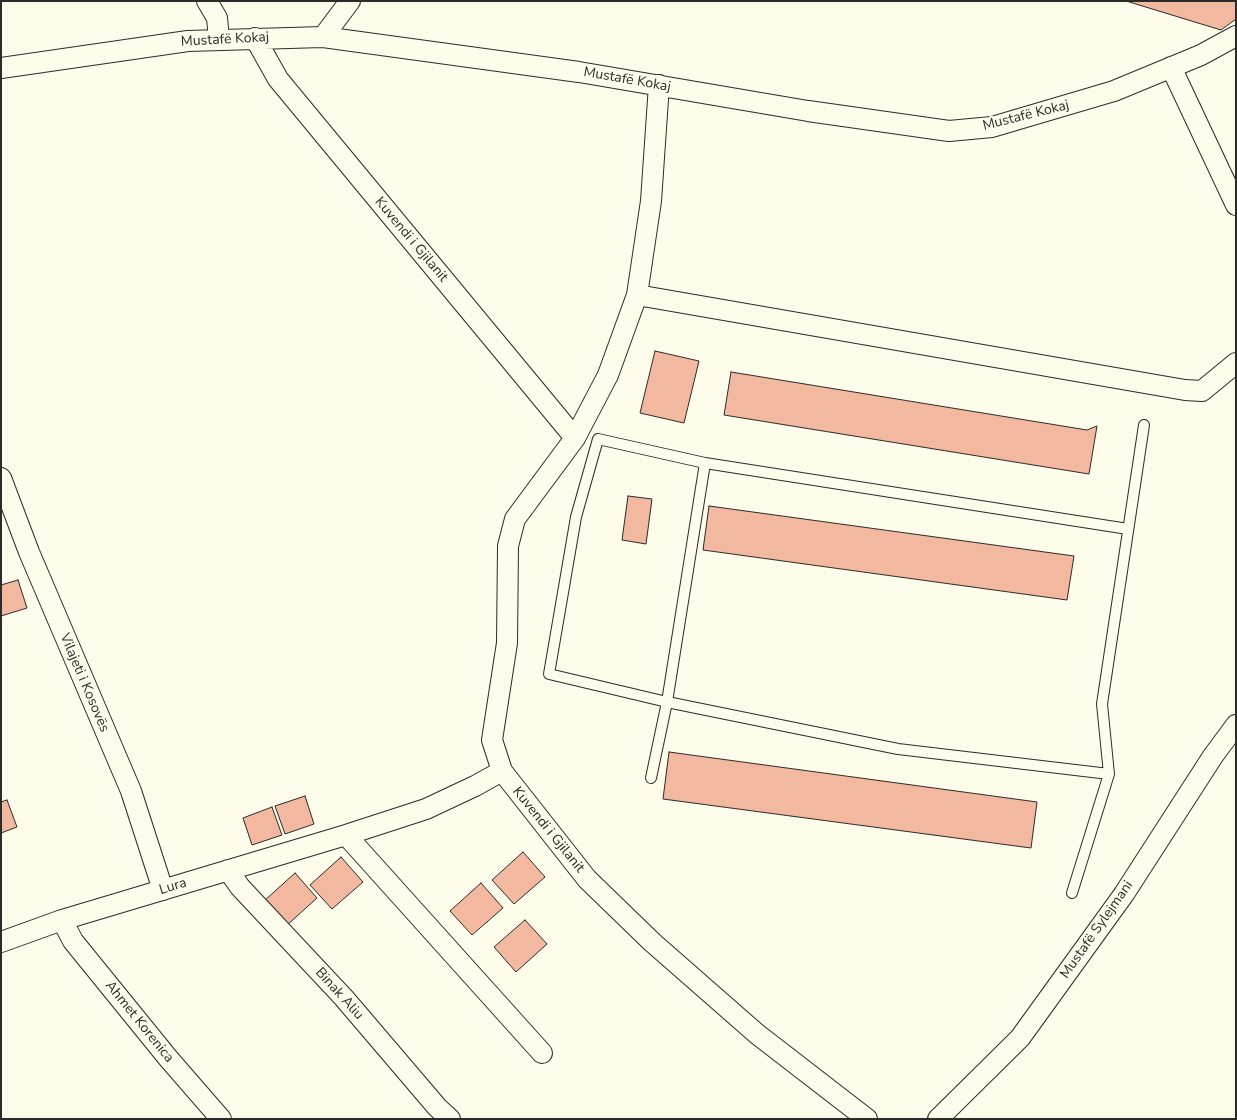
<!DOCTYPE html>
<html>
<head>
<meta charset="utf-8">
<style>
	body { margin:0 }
	#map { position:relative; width:1237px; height:1120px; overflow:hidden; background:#fdfbea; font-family:"Nunito Sans",sans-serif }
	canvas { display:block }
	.frame { position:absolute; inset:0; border:2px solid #2b2b2b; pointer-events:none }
</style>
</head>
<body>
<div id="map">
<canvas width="1237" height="1120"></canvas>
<div class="frame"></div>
</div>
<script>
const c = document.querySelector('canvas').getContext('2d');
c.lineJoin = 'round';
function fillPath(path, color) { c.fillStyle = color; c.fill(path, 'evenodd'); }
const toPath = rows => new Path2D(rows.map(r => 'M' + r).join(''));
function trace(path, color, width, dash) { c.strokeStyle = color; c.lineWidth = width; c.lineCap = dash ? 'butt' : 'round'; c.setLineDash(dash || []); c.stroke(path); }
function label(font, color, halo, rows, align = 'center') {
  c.font = font + ' "Nunito Sans",sans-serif'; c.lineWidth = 4; c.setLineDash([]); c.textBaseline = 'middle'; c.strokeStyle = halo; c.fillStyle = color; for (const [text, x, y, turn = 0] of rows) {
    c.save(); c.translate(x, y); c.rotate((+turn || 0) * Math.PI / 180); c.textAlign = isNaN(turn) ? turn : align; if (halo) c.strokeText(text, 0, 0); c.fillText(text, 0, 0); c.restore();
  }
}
const building = toPath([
	[1126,1,1236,1,1236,19,1221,30,1126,1],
	[655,351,699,361,684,423,640,413,655,351],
	[731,372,1087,430,1097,426,1089,474,724,415,731,372],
	[628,496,652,499,646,544,622,540,628,496],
	[709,506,1074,556,1067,600,703,550,709,506],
	[18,580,27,608,1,616,1,585,18,580],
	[669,752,1037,802,1031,848,663,799,669,752],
	[305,796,314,824,285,834,275,806,305,796],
	[7,800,17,827,1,833,1,802,7,800],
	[272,807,282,835,252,845,243,818,272,807],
	[523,852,545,877,514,904,492,880,523,852],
	[341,857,363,882,332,909,310,885,341,857],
	[295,873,317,898,286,926,264,901,295,873],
	[481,883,503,908,472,935,450,911,481,883],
	[525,920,547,944,516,972,494,947,525,920]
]);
fillPath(building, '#f2b8a0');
trace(building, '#2b2b2b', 1);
const lane = toPath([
	[1109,774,898,749,667,702,705,463,1128,529],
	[651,778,667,702,549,674,576,517,598,439,705,463],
	[1072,893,1109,774,1102,704,1144,425]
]);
const street = toPath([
	[207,1,217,18,219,39],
	[323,37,350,1],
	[255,38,278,79,575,438],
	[1171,67,1236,205],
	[1,68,188,41,323,37,579,72,808,111,949,131,992,127,1114,91,1201,55,1236,36],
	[659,85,651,201,637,295,608,375,575,438,515,519,508,546,507,643,492,740,502,771,587,879,652,942,757,1034,867,1119],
	[637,295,1185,390,1202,391,1236,363],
	[1,478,29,552,131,791,163,890],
	[346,835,542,1053],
	[228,870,240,887,344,998,437,1107,450,1119],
	[62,920,73,941,168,1058,221,1119],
	[1,942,62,920,346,835,426,809,475,786,502,771],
	[938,1119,1020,1038,1124,894,1213,756,1236,725]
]);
trace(lane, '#2b2b2b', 12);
trace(street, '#2b2b2b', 22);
trace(lane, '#fdfbea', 10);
trace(street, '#fdfbea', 20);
label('14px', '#2b2b2b', '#fdfbea', [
	["Mustafë Kokaj",225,40,-3],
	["Mustafë Kokaj",627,80,10],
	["Mustafë Kokaj",1026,116,-14],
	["Kuvendi i Gjilanit",411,240,50],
	["Vilajeti i Kosovës",84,683,67],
	["Kuvendi i Gjilanit",548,830,51],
	["Lura",173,887,-17],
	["Mustafë Sylejmani",1097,930,-55],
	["Binak Aliu",339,994,48],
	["Ahmet Korenica",139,1022,51]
]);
</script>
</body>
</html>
